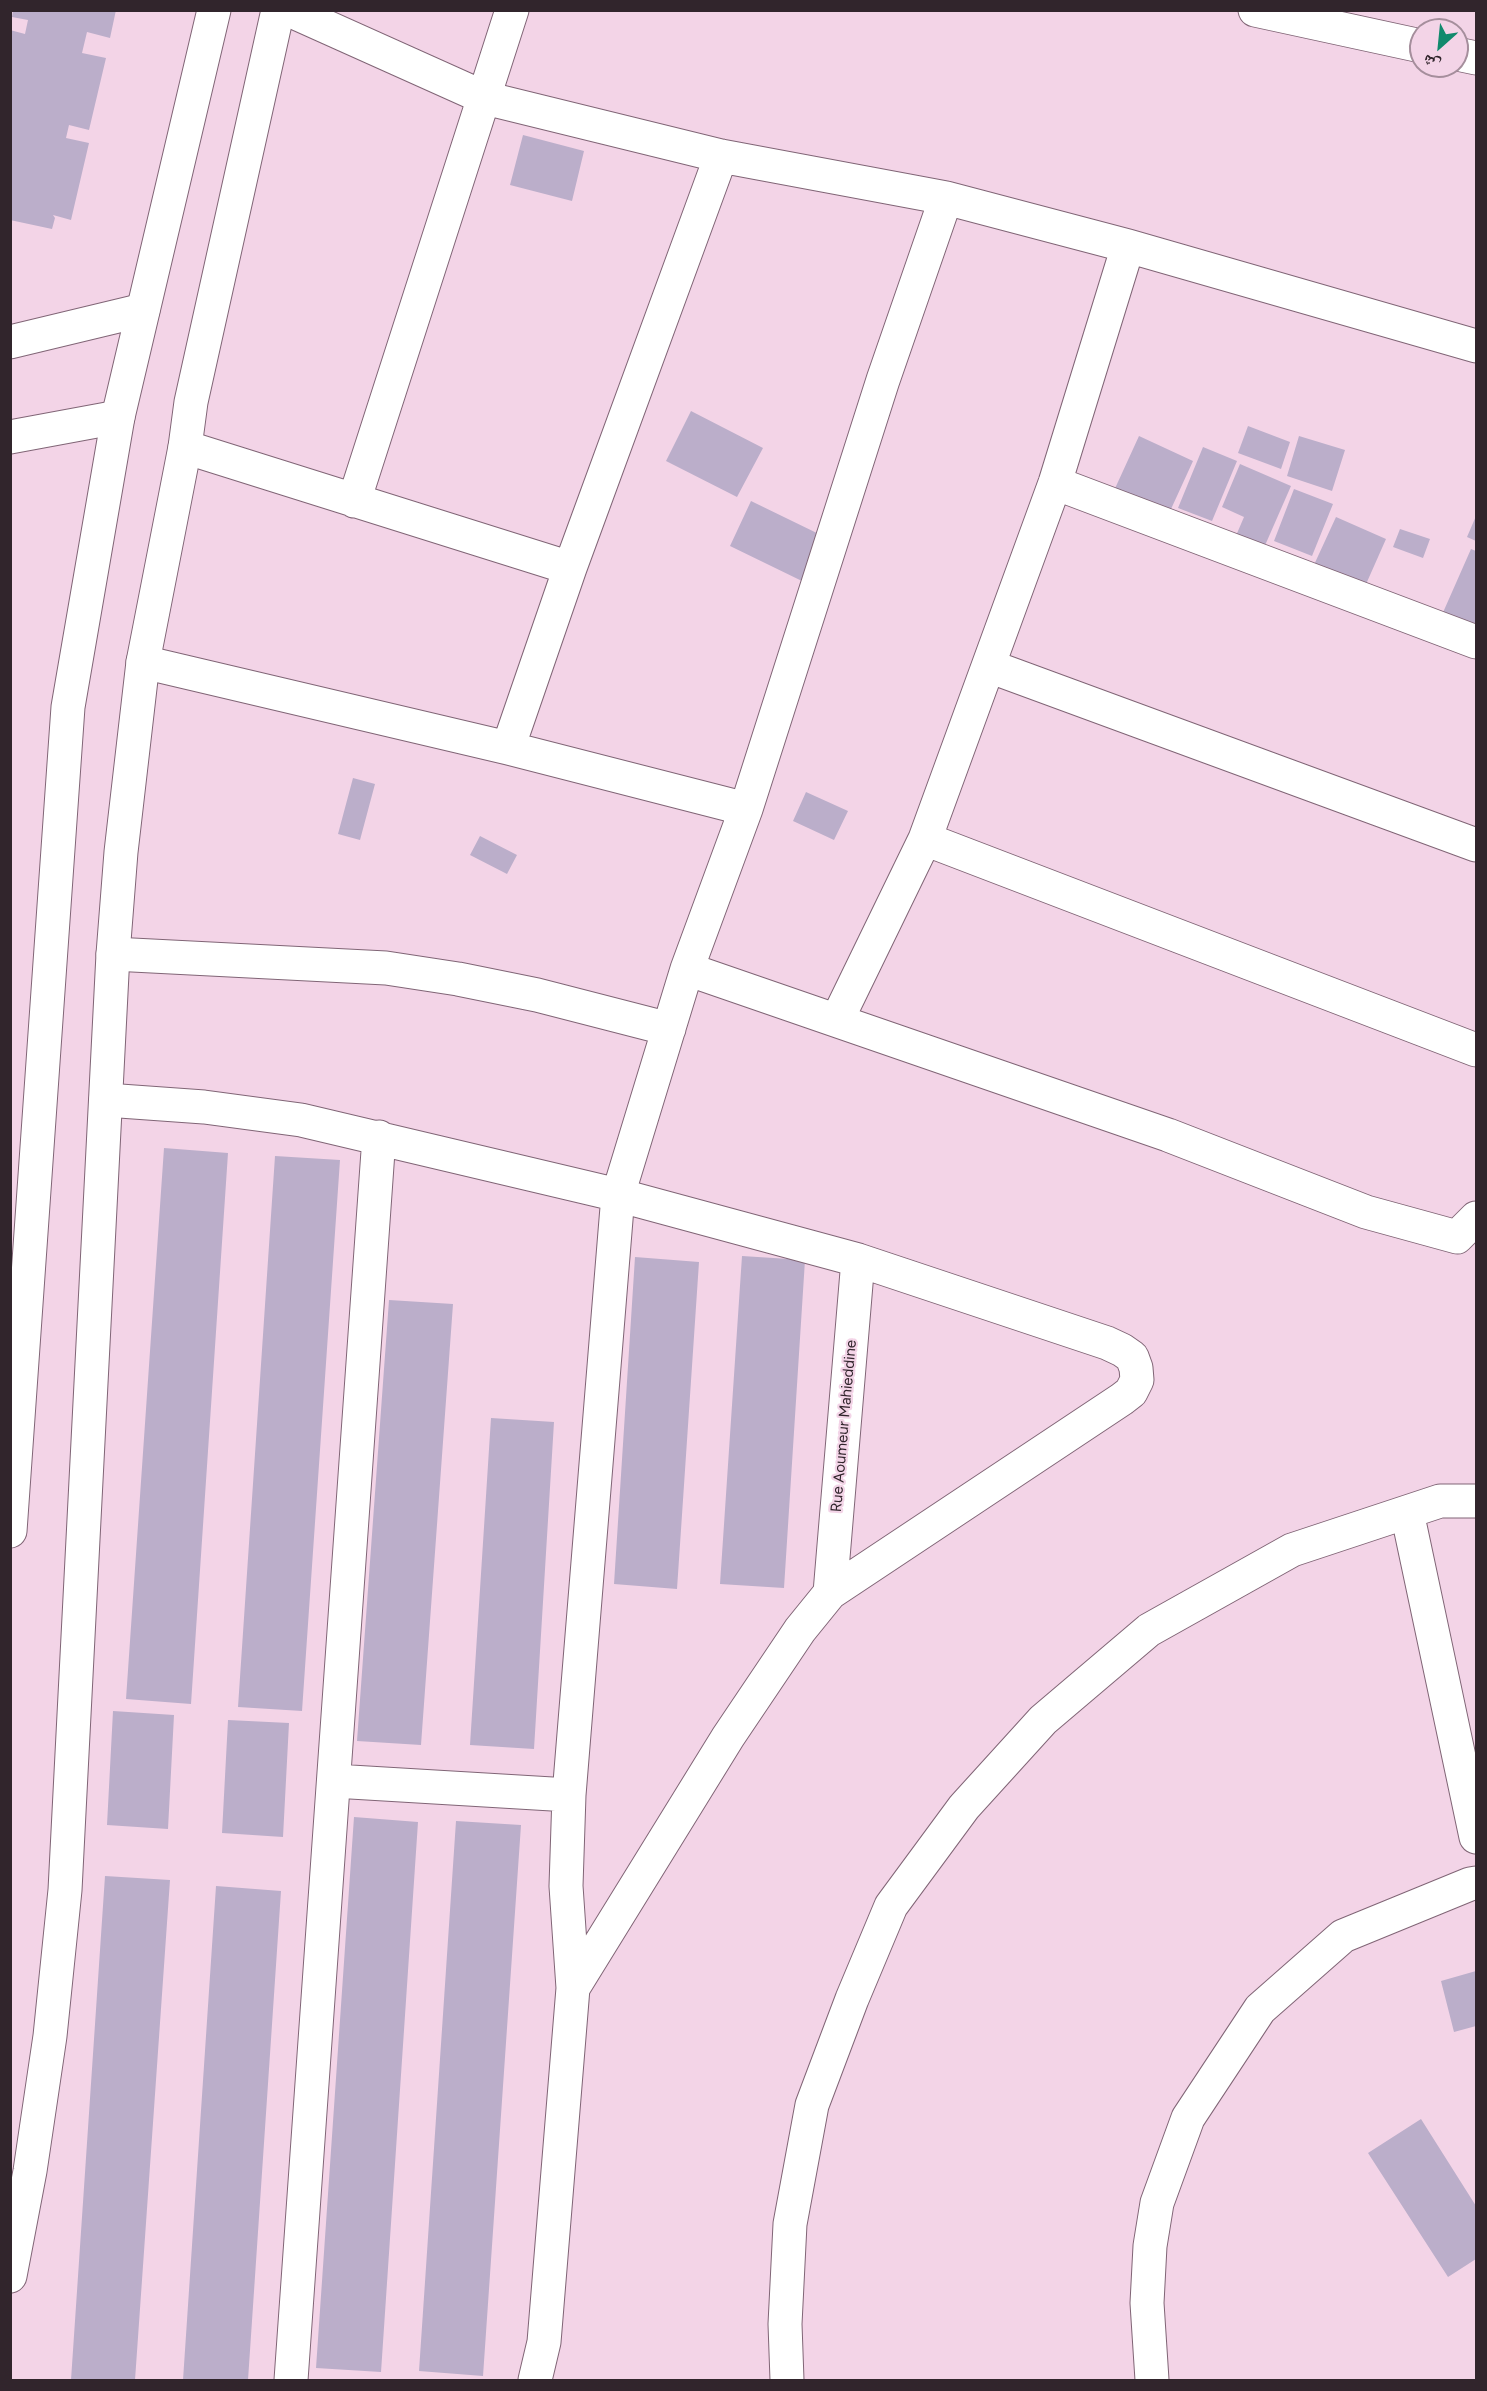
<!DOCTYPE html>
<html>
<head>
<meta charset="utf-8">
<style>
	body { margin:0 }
	#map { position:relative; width:1487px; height:2391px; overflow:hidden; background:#f3d4e7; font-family:Figtree,"Noto Naskh Arabic",sans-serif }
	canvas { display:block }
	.frame { position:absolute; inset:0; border:12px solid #31252c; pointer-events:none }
	.north { position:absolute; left:1409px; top:18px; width:60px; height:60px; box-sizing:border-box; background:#f3d4e7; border:2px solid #a58e9c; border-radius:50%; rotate:207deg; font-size:16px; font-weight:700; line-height:24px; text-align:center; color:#31252c }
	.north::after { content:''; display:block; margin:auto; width:21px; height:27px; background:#118a6d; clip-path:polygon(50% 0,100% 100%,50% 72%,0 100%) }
</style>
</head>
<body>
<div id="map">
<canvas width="1487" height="2391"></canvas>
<div class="frame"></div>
<div class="north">ش</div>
</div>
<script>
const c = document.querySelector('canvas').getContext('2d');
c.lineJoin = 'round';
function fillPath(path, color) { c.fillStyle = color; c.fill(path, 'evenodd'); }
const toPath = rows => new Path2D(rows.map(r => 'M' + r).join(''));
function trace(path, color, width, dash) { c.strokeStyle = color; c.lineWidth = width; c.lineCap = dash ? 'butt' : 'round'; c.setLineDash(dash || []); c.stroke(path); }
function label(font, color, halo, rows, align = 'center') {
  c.font = font + ' Figtree,sans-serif'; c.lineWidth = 4.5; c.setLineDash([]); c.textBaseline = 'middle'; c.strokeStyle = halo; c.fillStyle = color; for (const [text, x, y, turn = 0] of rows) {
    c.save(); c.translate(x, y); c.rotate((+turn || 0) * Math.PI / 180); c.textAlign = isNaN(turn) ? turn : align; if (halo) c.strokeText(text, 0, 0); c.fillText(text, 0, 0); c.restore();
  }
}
fillPath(toPath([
	[13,10,116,10,110,38,87,32,82,53,106,58,89,130,69,125,66,138,89,143,71,220,53,215,55,218,52,229,10,220,10,30,25,34,28,20,12,17],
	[523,135,584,151,572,201,510,185],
	[691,411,763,448,737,497,666,461],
	[1248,426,1290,442,1281,469,1238,453],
	[1139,436,1193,461,1166,520,1112,495],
	[1299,436,1345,450,1332,491,1287,476],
	[1203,447,1237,461,1212,521,1178,508],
	[1240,464,1291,486,1263,550,1235,538,1244,517,1222,507],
	[1294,489,1333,504,1312,556,1274,541],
	[751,501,825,537,804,582,730,546],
	[1476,516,1476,541,1467,537],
	[1336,517,1386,539,1363,591,1313,567],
	[1400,529,1430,539,1423,558,1393,547],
	[1471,549,1476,551,1476,633,1441,617],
	[353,778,375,784,360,840,338,834],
	[806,792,848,811,834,840,793,821],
	[480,836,517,855,507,874,470,855],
	[164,1148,228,1153,191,1704,126,1699],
	[275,1156,340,1160,302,1711,238,1707],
	[742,1256,805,1260,784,1588,720,1584],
	[635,1257,699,1262,677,1589,614,1584],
	[389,1300,453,1304,421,1745,357,1741],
	[491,1418,554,1422,534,1749,470,1745],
	[113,1711,174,1715,168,1829,107,1825],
	[228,1720,289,1723,283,1837,222,1833],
	[354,1817,418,1822,381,2372,316,2368],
	[456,1821,521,1825,483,2376,419,2371],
	[105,1876,170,1880,135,2380,71,2380],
	[216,1886,281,1891,248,2380,183,2380],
	[1476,1971,1476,2026,1454,2032,1441,1981],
	[1421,2119,1476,2206,1476,2259,1448,2277,1368,2153]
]), '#bbaeca');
const street = toPath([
	[289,10,485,98,721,156,946,198,1128,246,1476,346],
	[1255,10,1421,46],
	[1457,54,1476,58],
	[10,342,143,310],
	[10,437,118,417],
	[185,447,570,568],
	[1055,483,1476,642],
	[354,501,512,10],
	[143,662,508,748,746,809],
	[989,666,1476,845],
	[508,748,570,568,721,156],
	[925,839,1476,1050],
	[113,954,386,968,458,979,537,995,669,1029],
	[687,969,1168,1135,1366,1212,1457,1237,1476,1218],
	[837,1020,925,839,1055,483,1128,246],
	[106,1100,204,1107,301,1120,618,1195,858,1260,1107,1343,1122,1350,1132,1357,1136,1368,1137,1380,1131,1392,1122,1399,830,1593,800,1630,728,1737,573,1988,544,2342,535,2380],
	[1407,1512,1476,1837],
	[830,1593,858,1260],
	[334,1781,569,1795],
	[573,1988,566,1886,569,1795,618,1195,687,969,746,809,883,380,946,198],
	[291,2380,379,1137],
	[787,2380,785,2324,790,2224,812,2105,852,1999,891,1906,964,1807,1043,1720,1149,1630,1292,1550,1440,1501,1476,1501],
	[1152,2380,1147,2303,1150,2246,1157,2203,1188,2118,1260,2009,1343,1936,1470,1884,1476,1883]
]);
const secondary = toPath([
	[10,1531,68,707,118,417,214,10],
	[10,2276,30,2171,50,2036,65,1890,113,954,121,852,143,662,185,447,191,402,278,10]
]);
trace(street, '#806576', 35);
trace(secondary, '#806576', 35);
trace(street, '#fff', 33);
trace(secondary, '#fff', 33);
label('15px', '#31252c', '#f3d4e7', [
	["Rue Aoumeur Mahieddine",844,1426,-85]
]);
</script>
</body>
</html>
